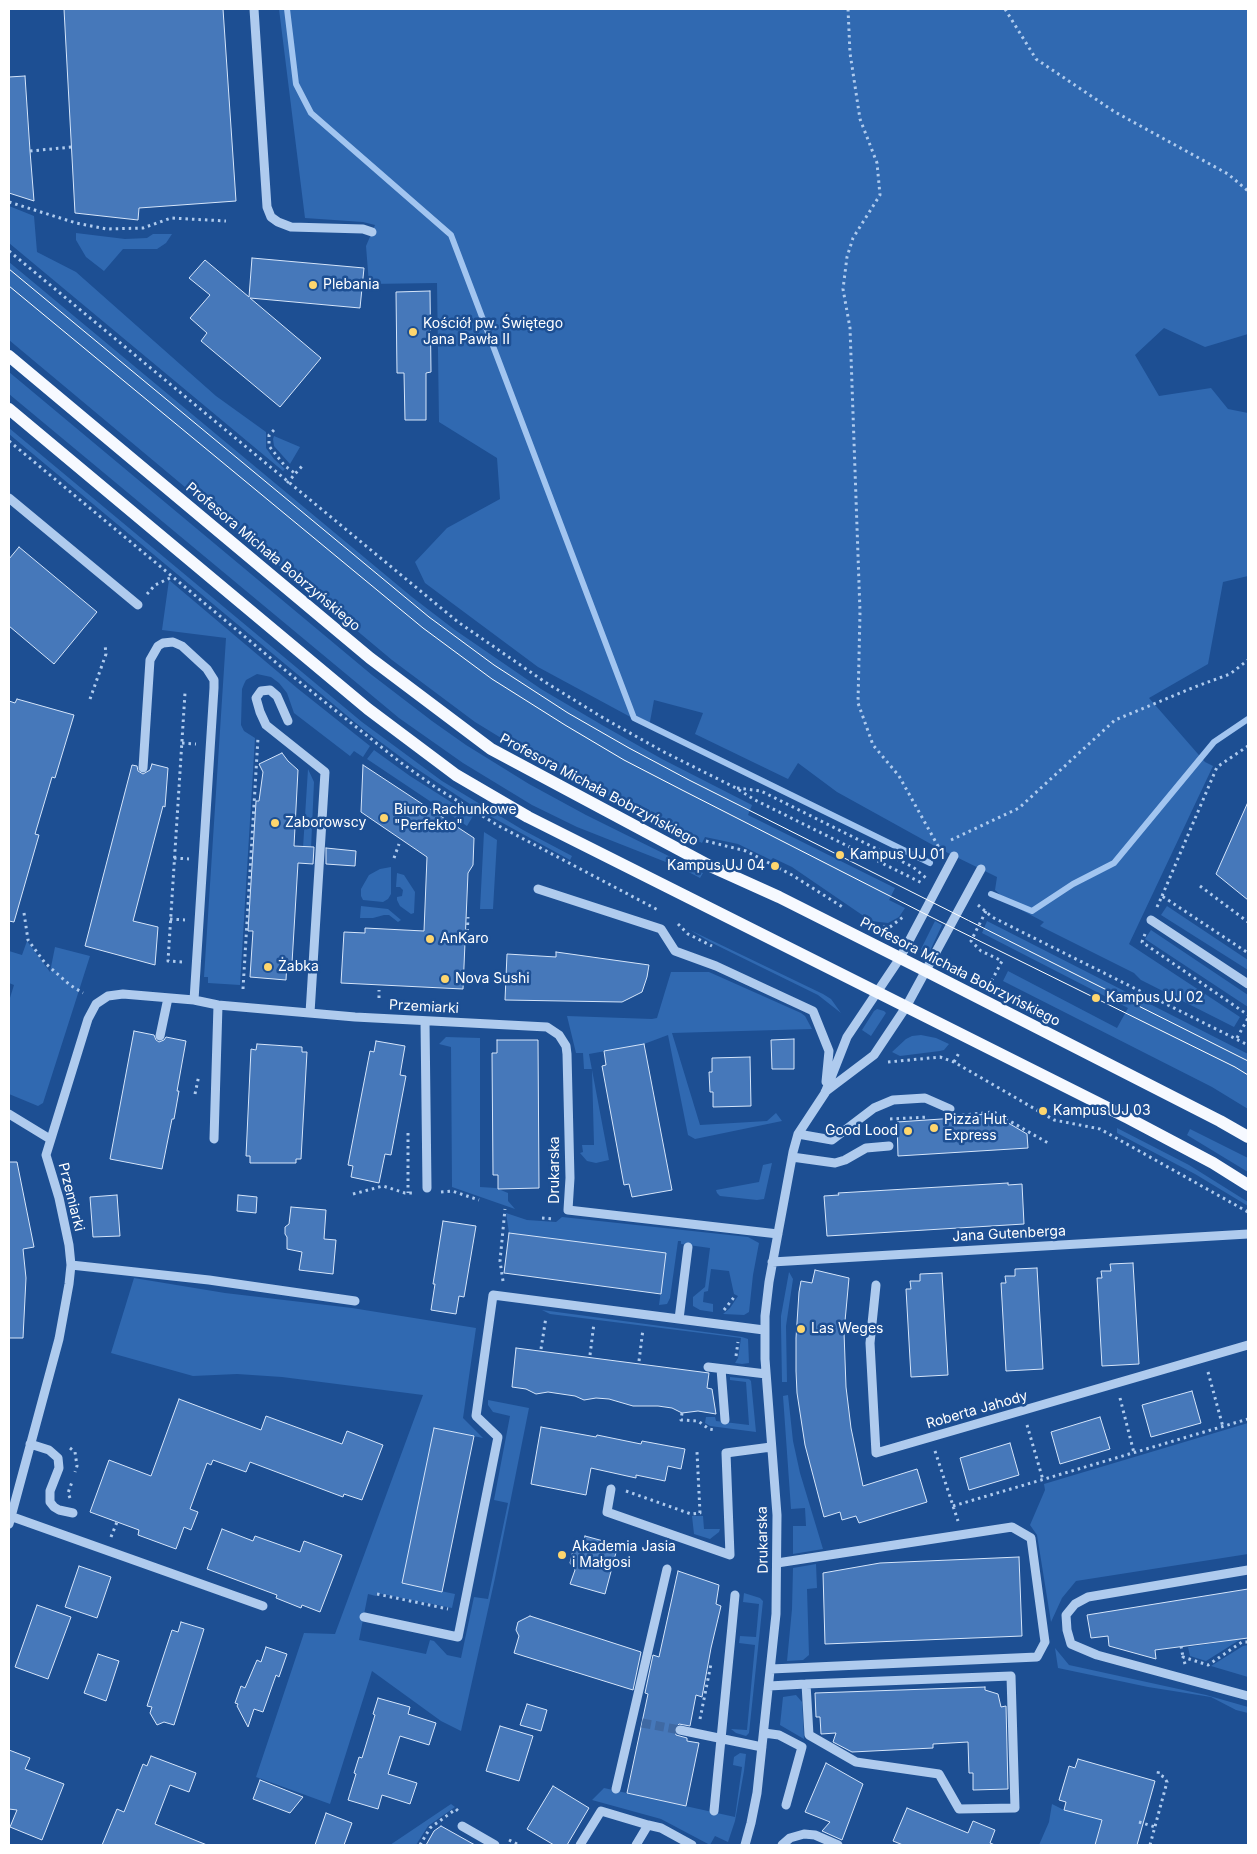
<!DOCTYPE html>
<html>
<head>
<meta charset="utf-8">
<style>
	body { margin:0 }
	#map { position:relative; width:1257px; height:1854px; overflow:hidden; background:#1d4f93; font-family:Inter,sans-serif }
	canvas { display:block }
	.frame { position:absolute; inset:0; border:10px solid #fff; pointer-events:none }
</style>
</head>
<body>
<div id="map">
<canvas width="1257" height="1854"></canvas>
<div class="frame"></div>
</div>
<script>
const c = document.querySelector('canvas').getContext('2d');
c.lineJoin = 'round';
function fillPath(path, color) { c.fillStyle = color; c.fill(path, 'evenodd'); }
const toPath = rows => new Path2D(rows.map(r => 'M' + r).join(''));
function trace(path, color, width, dash) { c.strokeStyle = color; c.lineWidth = width; c.lineCap = dash ? 'butt' : 'round'; c.setLineDash(dash || []); c.stroke(path); }
function label(font, color, halo, rows, align = 'center') {
  c.font = font + ' Inter,sans-serif'; c.lineWidth = 5; c.setLineDash([]); c.textBaseline = 'middle'; c.strokeStyle = halo; c.fillStyle = color; for (const [text, x, y, turn = 0] of rows) {
    c.save(); c.translate(x, y); c.rotate((+turn || 0) * Math.PI / 180); c.textAlign = isNaN(turn) ? turn : align; if (halo) c.strokeText(text, 0, 0); c.fillText(text, 0, 0); c.restore();
  }
}
fillPath(toPath([
	[279,9,1248,9,1248,334,1205,347,1164,328,1135,355,1159,396,1211,388,1228,409,1248,413,1248,576,1223,582,1208,664,1149,698,1205,762,1213,766,1129,944,1240,1017,1234,1027,1141,980,1134,973,1040,926,1044,922,1010,904,995,890,997,877,940,849,837,792,798,763,788,779,695,734,703,713,654,700,649,727,538,667,425,583,415,562,447,528,500,499,497,458,439,422,437,283,369,284,366,246,375,225,363,222,305,218],
	[9,206,34,216,37,252,76,272,216,396,266,432,266,448,274,459,285,469,283,471,9,243],
	[76,233,125,239,147,238,153,234,172,234,166,243,157,249,123,249,104,271,86,257,76,240],
	[9,262,412,597,455,630,541,689,602,725,662,759,752,805,748,815,895,888,889,900,905,908,899,917,888,923,871,921,792,867,773,858,771,860,738,844,705,837,702,843,537,760,475,722,392,660,9,340],
	[9,372,372,675,432,721,466,745,529,784,586,815,703,873,700,878,681,868,577,827,532,805,463,763,399,718,9,394],
	[9,428,362,722,442,781,523,830,572,856,570,860,479,810,414,767,363,729,9,434],
	[274,436,300,447,290,464,274,446,273,439],
	[169,580,297,688,370,746,363,757,354,751,350,756,294,713,287,693,279,683,271,677,257,674,246,680,244,684,242,689,241,725,244,731,255,738,240,985,208,983,208,977,204,977,226,638,162,630],
	[374,750,410,776,473,816,467,826,367,759],
	[308,769,314,782,311,849,303,848],
	[484,832,497,840,493,909,480,909],
	[391,867,391,894,388,899,383,902,363,900,361,896,361,889,369,875,380,869],
	[397,873,404,875,415,892,414,913,411,914,400,906,397,900,397,897,402,896,403,890,400,887,396,887],
	[361,906,388,909,401,920,398,922,389,915,384,915,373,918,360,918],
	[1167,906,1248,960,1248,970,1161,915],
	[935,921,942,925,929,953,925,954,921,952,921,949],
	[987,921,1248,1054,1248,1109,1212,1087,1003,981,1008,971,1117,1028,1128,1008,982,933],
	[690,930,823,994,831,999,841,1013,818,995,710,942],
	[1151,930,1248,995,1248,1007,1145,939],
	[27,941,50,972,55,947,90,956,43,1103,38,1106,9,1094,9,1001,14,985,9,983,9,951,22,955],
	[671,972,709,972,801,1013,805,1016,812,1029,672,1033,700,1125,767,1121,776,1113,782,1121,695,1139,688,1135,668,1035,644,1044,589,1054,609,1160,596,1163,587,1161,580,1153,583,1152,582,1145,594,1145,592,1069,584,1069,583,1053,576,1053,567,1016,652,1019,657,1018],
	[877,1009,884,1011,886,1013,871,1036,862,1030,874,1011],
	[921,1035,936,1038,949,1044,944,1050,940,1051,900,1056,892,1052,906,1039,912,1036],
	[446,1037,480,1038,480,1187,496,1188,508,1193,508,1201,515,1209,452,1187,451,1047,439,1044],
	[1117,1128,1189,1165,1248,1202,1248,1206,1195,1174,1117,1133],
	[1190,1129,1248,1158,1248,1172,1187,1135],
	[772,1163,764,1199,757,1200,720,1196,717,1193,716,1190,759,1182,763,1165],
	[506,1213,527,1220,556,1222,562,1217,748,1237,759,1243,753,1275,749,1312,744,1315,723,1314,730,1308,738,1296,734,1294,729,1271,711,1269,708,1291,704,1292,703,1302,713,1304,713,1312,700,1310,693,1306,693,1297,705,1287,710,1248,681,1244,681,1241,678,1241,670,1298,667,1304,659,1305,666,1253,509,1233],
	[789,1272,793,1279,786,1326,787,1382,782,1382,781,1326,781,1316],
	[134,1278,225,1293,352,1308,476,1328,463,1418,483,1438,434,1428,402,1583,455,1594,452,1608,377,1593,376,1596,368,1594,359,1640,426,1654,430,1640,434,1641,447,1655,461,1658,474,1597,488,1599,508,1503,494,1500,510,1416,493,1412,488,1405,488,1400,529,1408,495,1578,461,1731,441,1721,372,1671,330,1804,256,1777,304,1633,335,1634,423,1395,282,1377,237,1374,193,1376,111,1353],
	[542,1310,742,1337,748,1339,749,1363,742,1364,735,1363,738,1358,741,1338,550,1314],
	[730,1377,749,1379,751,1381,756,1432,710,1426,705,1423,706,1417,715,1417,716,1421,749,1425,746,1382,730,1380],
	[788,1395,793,1441,800,1473,823,1549,793,1554,793,1526,806,1526,805,1508,791,1509,783,1396],
	[1248,1423,1248,1554,1076,1581,1062,1598,1051,1622,1037,1535,1030,1525,1045,1490,1044,1484],
	[692,1516,703,1516,704,1529,720,1529,719,1532,710,1539,694,1534],
	[816,1564,817,1588,807,1589,809,1655,803,1660,787,1661,792,1609,793,1568],
	[744,1593,760,1598,763,1601,749,1733,746,1736,736,1733,731,1729,747,1730,755,1645,739,1643,740,1636,756,1637,759,1604,743,1602],
	[1241,1639,1206,1661,1190,1656,1188,1647],
	[1248,1645,1248,1677,1211,1666,1243,1646],
	[1055,1648,1069,1665,1206,1695,1248,1707,1248,1713,1236,1710,1211,1697,1148,1687,1058,1668],
	[796,1695,802,1702,804,1739,780,1725,783,1697],
	[740,1753,746,1754,744,1771,735,1821,728,1842,715,1836,710,1845,661,1819,592,1800,604,1788,735,1817,742,1767,733,1765,734,1757],
	[451,1804,455,1807,428,1826,416,1845,390,1845],
	[1052,1804,1064,1810,1097,1819,1102,1818,1095,1845,1039,1845,1049,1822]
]), '#3069b1');
trace(toPath([
	[287,9,296,84,311,113,451,235,634,718,930,863],
	[991,894,1032,911,1073,884,1114,863,1214,742,1248,719]
]), '#a2c5f0', 6);
const building = toPath([
	[64,9,223,9,236,201,139,208,138,220,75,213,64,9],
	[25,76,30,151,34,201,9,193,9,77,25,76],
	[252,258,364,268,360,308,250,298,321,358,280,407,201,341,207,333,190,318,210,295,189,278,205,260,249,297,252,258],
	[430,291,431,372,426,373,426,420,405,420,404,373,397,373,396,292,430,291],
	[19,547,97,612,54,664,9,626,9,559,19,547],
	[17,699,74,715,55,778,52,777,35,834,39,835,14,922,9,921,9,701,15,703,17,699],
	[282,753,288,761,298,770,294,846,314,847,313,864,298,863,292,963,287,962,286,980,250,977,253,931,248,931,256,801,259,801,263,772,259,764,282,753],
	[152,764,168,768,165,807,163,806,133,921,158,927,155,965,85,946,132,765,137,766,138,771,143,774,150,770,152,764],
	[363,765,474,838,473,865,468,873,463,989,341,983,344,932,365,933,365,928,424,931,427,857,361,812,363,765],
	[1248,802,1248,900,1216,874,1248,802],
	[326,848,356,851,355,866,326,864,326,848],
	[556,952,649,965,647,977,642,992,622,1002,505,1000,507,954,556,957,556,952],
	[134,1031,154,1035,156,1040,159,1042,164,1040,166,1037,186,1041,177,1091,179,1091,174,1119,172,1119,162,1169,110,1159,134,1031],
	[794,1039,794,1069,772,1069,771,1040,794,1039],
	[497,1040,538,1040,539,1188,498,1189,498,1175,493,1175,492,1053,497,1053,497,1040],
	[376,1041,405,1046,400,1075,406,1076,391,1155,385,1154,379,1183,351,1177,353,1166,348,1165,370,1051,374,1052,376,1041],
	[257,1044,302,1047,302,1052,307,1052,301,1159,296,1159,296,1163,250,1163,250,1156,246,1156,251,1049,256,1050,257,1044],
	[644,1044,672,1190,632,1197,629,1184,624,1185,602,1066,606,1065,604,1051,644,1044],
	[750,1057,751,1106,713,1107,713,1092,710,1092,709,1072,712,1072,712,1058,750,1057],
	[993,1114,1027,1134,1028,1148,898,1156,897,1122,971,1117,971,1115,993,1114],
	[9,1162,17,1162,34,1247,23,1249,26,1278,23,1338,9,1338,9,1162],
	[1008,1183,1008,1185,1022,1184,1024,1224,827,1236,824,1196,839,1195,838,1193,1008,1183],
	[117,1195,120,1236,93,1237,90,1197,117,1195],
	[238,1195,257,1197,256,1213,237,1211,238,1195],
	[291,1207,326,1210,324,1239,336,1240,333,1274,299,1270,302,1252,287,1249,287,1237,285,1234,285,1227,289,1224,291,1207],
	[443,1221,476,1226,464,1297,459,1296,456,1314,431,1310,435,1284,433,1284,443,1221],
	[509,1233,666,1253,661,1294,504,1273,509,1233],
	[1133,1263,1139,1364,1102,1366,1097,1278,1102,1278,1101,1271,1111,1271,1110,1264,1133,1263],
	[1037,1268,1043,1369,1006,1371,1001,1283,1006,1283,1005,1276,1015,1276,1015,1269,1037,1268],
	[815,1270,849,1278,844,1332,846,1387,851,1428,863,1486,917,1469,927,1502,859,1523,856,1516,842,1520,840,1512,824,1517,805,1445,797,1393,796,1371,796,1338,799,1292,801,1281,812,1283,815,1270],
	[942,1273,948,1375,911,1377,906,1289,911,1289,910,1281,920,1281,920,1274,942,1273],
	[516,1348,709,1373,707,1388,712,1389,716,1414,698,1411,682,1413,672,1408,658,1406,633,1406,609,1399,596,1398,584,1400,575,1396,548,1392,536,1394,526,1389,512,1387,516,1348],
	[1192,1391,1201,1423,1151,1437,1142,1405,1192,1391],
	[179,1399,261,1430,266,1416,342,1444,347,1431,383,1445,362,1500,344,1494,343,1497,250,1462,246,1472,213,1460,211,1465,207,1463,190,1509,198,1512,191,1530,184,1527,176,1549,138,1535,139,1530,90,1512,109,1460,151,1476,179,1399],
	[1100,1417,1110,1449,1060,1464,1051,1432,1100,1417],
	[541,1427,596,1437,597,1435,641,1444,642,1441,685,1449,681,1469,668,1466,665,1481,636,1475,636,1478,591,1468,586,1495,531,1484,541,1427],
	[434,1428,474,1436,442,1592,402,1583,434,1428],
	[1010,1443,1019,1475,969,1490,960,1458,1010,1443],
	[222,1529,253,1541,255,1536,300,1552,304,1541,342,1555,320,1612,302,1605,301,1608,276,1598,277,1595,207,1569,222,1529],
	[585,1536,618,1545,605,1594,570,1584,575,1570,570,1563,573,1550,581,1548,585,1536],
	[1019,1557,1022,1636,825,1644,823,1573,880,1563,1019,1557],
	[79,1566,111,1577,97,1618,65,1607,79,1566],
	[678,1571,719,1585,716,1604,721,1606,711,1648,702,1697,696,1695,690,1726,679,1724,674,1729,676,1735,687,1738,687,1741,699,1743,686,1806,627,1793,648,1694,645,1693,653,1655,659,1657,678,1571],
	[1248,1589,1248,1638,1155,1650,1156,1659,1109,1646,1108,1636,1091,1638,1087,1615,1248,1589],
	[37,1605,71,1617,48,1679,15,1667,37,1605],
	[530,1616,641,1652,633,1690,514,1653,519,1636,516,1630,518,1622,530,1616],
	[181,1622,204,1629,174,1725,164,1722,157,1725,150,1713,152,1707,147,1706,172,1630,178,1632,181,1622],
	[266,1647,287,1654,279,1677,276,1675,263,1712,254,1709,248,1727,237,1706,238,1704,235,1703,241,1686,245,1688,257,1660,261,1662,266,1647],
	[98,1654,119,1661,106,1701,84,1693,98,1654],
	[985,1687,985,1690,998,1694,1001,1707,1006,1706,1008,1789,973,1790,973,1773,969,1773,968,1742,933,1744,933,1748,852,1752,833,1742,836,1733,821,1734,820,1717,816,1717,815,1693,985,1687],
	[378,1698,410,1707,408,1714,436,1723,429,1745,400,1736,388,1774,417,1783,410,1804,382,1795,378,1809,348,1800,356,1774,354,1773,359,1757,362,1758,375,1715,373,1714,378,1698],
	[527,1704,547,1710,541,1731,520,1725,527,1704],
	[500,1726,533,1736,519,1781,486,1771,500,1726],
	[9,1750,30,1758,25,1769,64,1784,42,1840,10,1827,17,1810,9,1809,9,1750],
	[151,1756,196,1773,189,1792,170,1785,155,1824,207,1845,102,1845,117,1809,124,1812,143,1764,147,1766,151,1756],
	[1078,1759,1155,1781,1137,1845,1095,1845,1102,1820,1064,1810,1066,1802,1059,1800,1069,1766,1075,1768,1078,1759],
	[826,1763,863,1784,842,1840,822,1831,830,1822,805,1812,826,1763],
	[260,1780,303,1797,290,1813,253,1799,260,1780],
	[553,1786,589,1808,567,1845,554,1845,527,1829,553,1786],
	[907,1808,968,1833,973,1821,995,1830,990,1843,995,1845,903,1845,893,1841,907,1808],
	[326,1813,352,1823,344,1845,315,1845,326,1813],
	[441,1826,475,1845,426,1845,434,1831,441,1826]
]);
fillPath(building, '#4678ba');
trace(building, '#d5e5fa', 1);
trace(toPath([
	[642,1723,680,1730]
]), '#3f69a3', 9, [9, 4.5]);
trace(toPath([
	[848,9,850,53,860,119,877,163,880,195,853,238,847,257,843,289,850,328,860,612,858,703,873,745,899,776,938,846,936,852,939,854],
	[1005,9,1036,59,1115,112,1228,174,1248,191],
	[30,151,72,147],
	[9,202,76,223,107,229,143,228,171,218,226,221],
	[9,251,458,622,545,682,605,719,664,752,736,788,755,800,922,883],
	[274,430,269,435,269,446,285,466,296,474],
	[9,441,291,675,400,762,438,789,499,826,658,910],
	[287,483,303,465],
	[147,594,155,585,172,577],
	[90,699,106,654,105,644],
	[182,743,196,744],
	[737,788,761,791,913,867,926,878],
	[951,840,1019,808,1115,720,1192,688,1230,674,1248,660],
	[706,841,746,851,792,875,844,908],
	[174,858,189,859],
	[394,858,399,844],
	[1200,886,1248,922],
	[1162,896,1217,767,1248,746],
	[978,905,992,917,1248,1045],
	[1157,907,1162,896,1248,953],
	[986,911,971,941,981,951,1002,961,989,986],
	[24,913,28,940,45,963,70,985,83,993],
	[170,919,185,920],
	[678,924,688,934,712,946],
	[877,926,890,927,903,917],
	[1145,934,1142,942,1248,1015],
	[467,938,468,917],
	[182,962,168,961,185,693],
	[243,989,258,738],
	[379,998,379,990],
	[1237,1038,1248,1018],
	[888,1062,940,1057,954,1062,1054,1120,1100,1129,1248,1212],
	[954,1062,960,1051],
	[195,1094,199,1075],
	[962,1115,994,1112,1048,1143],
	[890,1119,929,1117],
	[408,1133,408,1193],
	[441,1192,452,1191,479,1200],
	[353,1194,383,1186,405,1193,415,1193],
	[542,1218,554,1219],
	[503,1281,500,1261,505,1209],
	[724,1310,735,1296],
	[541,1349,546,1317],
	[590,1355,594,1323],
	[736,1356,738,1342],
	[639,1361,643,1329],
	[1208,1372,1223,1427],
	[1120,1398,1134,1453],
	[682,1413,681,1420,698,1421,709,1429,715,1430],
	[1027,1425,1043,1480],
	[70,1448,75,1452,77,1466,75,1472],
	[935,1451,958,1521],
	[626,1491,691,1514,700,1513,697,1452],
	[70,1498,68,1493,72,1482],
	[953,1506,1248,1419],
	[111,1537,117,1522],
	[377,1594,448,1609],
	[1181,1646,1183,1657],
	[1185,1664,1183,1657,1208,1665,1242,1642,1248,1642],
	[700,1719,711,1664],
	[1139,1822,1155,1827],
	[509,1840,519,1845],
	[420,1845,430,1828,456,1809,458,1811],
	[1150,1845,1167,1782,1164,1777,1158,1774,1159,1768]
]), '#afcbee', 3, [2.5, 4]);
trace(toPath([
	[254,9,267,207,271,217,278,222,291,227,363,229,372,232],
	[9,498,138,605],
	[288,721,277,696,270,690,261,691,256,698,260,712,266,725,325,772,310,1013],
	[143,768,150,660,158,646,163,643,173,642,182,646,207,669,214,680,214,688,194,1000],
	[538,889,661,929,675,951,716,966,813,1011,829,1051,826,1082],
	[1151,920,1248,984],
	[425,1021,427,1188],
	[160,1036,168,998],
	[825,1092,874,1055,906,1007,981,869],
	[9,1114,50,1139],
	[798,1134,832,1140,874,1108,893,1100,925,1098,950,1109],
	[214,1139,218,1005],
	[792,1157,835,1163,845,1160,866,1148,889,1146],
	[772,1262,1248,1234],
	[71,1265,209,1280,355,1301],
	[876,1285,870,1343,876,1453,1248,1345],
	[679,1319,688,1247],
	[708,1367,766,1374],
	[721,1369,725,1420],
	[30,1444,49,1450,58,1458,59,1468,50,1491,50,1502,54,1507,59,1510,73,1513],
	[611,1489,607,1512,730,1555,726,1453,771,1447],
	[10,1516,263,1606],
	[9,1524,59,1339,69,1284,71,1265,69,1245,59,1198,46,1155,88,1019,96,1004,108,996,123,994,194,1000,218,1005,355,1017,547,1027,559,1035,566,1046,567,1054,570,1178,568,1210,778,1234],
	[1248,1570,1088,1597,1075,1604,1066,1615,1067,1630,1071,1644,1097,1655,1248,1696],
	[364,1617,458,1637,498,1437,476,1416,493,1295,764,1330],
	[771,1669,1037,1657,1045,1642,1031,1538,1012,1527,777,1563],
	[769,1686,806,1684,1011,1676,1015,1808,959,1809,939,1774,856,1762,809,1735,806,1684],
	[680,1730,762,1747],
	[764,1733,779,1735,802,1747,786,1805],
	[616,1789,667,1569],
	[714,1811,735,1595],
	[462,1826,495,1845],
	[580,1845,601,1811,648,1825],
	[636,1845,648,1825,661,1828,692,1845],
	[745,1845,751,1823,757,1793,776,1614,777,1515,765,1359,765,1316,769,1282,793,1152,798,1134,825,1093,847,1037,900,958,954,856],
	[782,1845,790,1838,804,1834,815,1835,838,1845]
]), '#afcbee', 9);
trace(toPath([
	[9,356,370,658,491,749,708,865,779,897,926,971,1220,1121,1248,1137],
	[9,409,368,709,456,775,528,817,1128,1118,1213,1163,1248,1185]
]), '#f6f9ff', 12);
trace(toPath([
	[9,269,429,617,494,665,568,713,629,748,689,780,1248,1061],
	[9,286,423,628,492,679,565,725,624,760,682,790,933,918,1235,1067,1248,1075]
]), '#fff', 1);
for (const [x, y, r, color] of [
	[313,285,5,"#fed66e"],
	[413,332,5,"#fed66e"],
	[384,818,5,"#fed66e"],
	[275,823,5,"#fed66e"],
	[840,855,5,"#fed66e"],
	[775,866,5,"#fed66e"],
	[430,939,5,"#fed66e"],
	[268,967,5,"#fed66e"],
	[445,979,5,"#fed66e"],
	[1096,998,5,"#fed66e"],
	[1043,1111,5,"#fed66e"],
	[934,1128,5,"#fed66e"],
	[908,1131,5,"#fed66e"],
	[801,1329,5,"#fed66e"],
	[562,1555,5,"#fed66e"]
]) { const dot = new Path2D(); dot.arc(x, y, r, 0, 2 * Math.PI); c.fillStyle = color; c.fill(dot); trace(dot, '#1d4f93', 2); }
label('14px', '#fff', '#1d4f93', [
	["Plebania",323,285],
	["Kościół pw. Świętego",423,324],
	["Jana Pawła II",423,340],
	["Biuro Rachunkowe",394,810],
	["\"Perfekto\"",394,826],
	["Zaborowscy",285,823],
	["Kampus UJ 01",850,855],
	["Kampus UJ 04",765,866,"right"],
	["AnKaro",440,939],
	["Żabka",278,967],
	["Nova Sushi",455,979],
	["Kampus UJ 02",1106,998],
	["Kampus UJ 03",1053,1111],
	["Pizza Hut",944,1120],
	["Express",944,1136],
	["Good Lood",898,1131,"right"],
	["Las Weges",811,1329],
	["Akademia Jasia",572,1547],
	["i Małgosi",572,1563]
], 'left');
label('14px', '#fff', '#1d4f93', [
	["Profesora Michała Bobrzyńskiego",273,557,40],
	["Profesora Michała Bobrzyńskiego",599,790,28],
	["Profesora Michała Bobrzyńskiego",960,972,27],
	["Przemiarki",424,1007,3],
	["Drukarska",555,1170,-90],
	["Przemiarki",71,1197,76],
	["Jana Gutenberga",1009,1234,-3],
	["Roberta Jahody",977,1410,-16],
	["Drukarska",763,1540,-91]
]);
</script>
</body>
</html>
